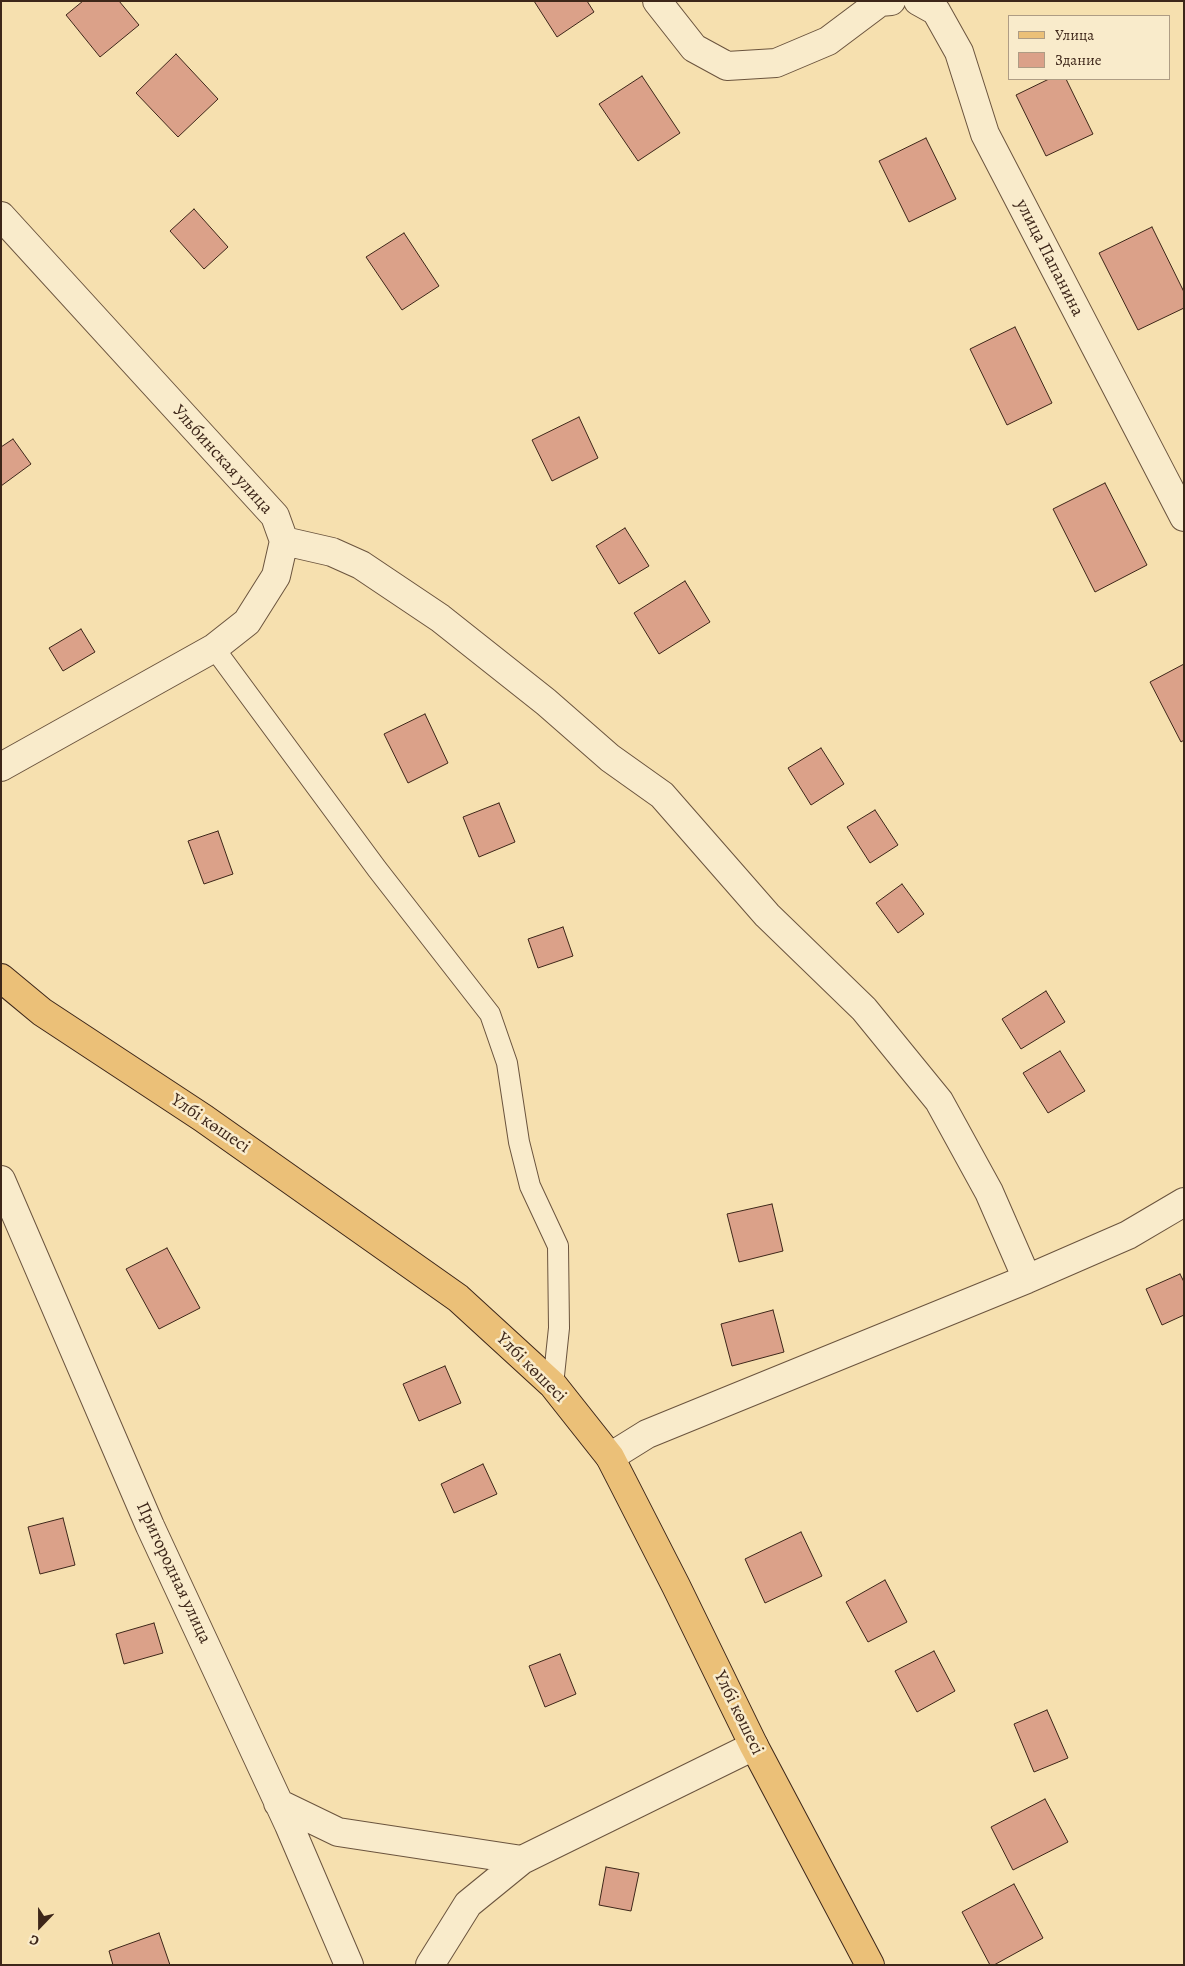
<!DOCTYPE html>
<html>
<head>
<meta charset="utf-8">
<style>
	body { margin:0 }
	#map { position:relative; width:1185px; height:1966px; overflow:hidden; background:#f6e0af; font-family:Alegreya,serif }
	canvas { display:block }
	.frame { position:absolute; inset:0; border:2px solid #3d2619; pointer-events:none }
	.legend { position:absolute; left:1008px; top:15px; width:162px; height:65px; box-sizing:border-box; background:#f9ebcb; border:1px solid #ae9c84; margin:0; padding:6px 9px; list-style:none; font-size:15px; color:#3d2619 }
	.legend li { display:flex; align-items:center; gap:10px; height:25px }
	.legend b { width:25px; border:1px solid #ae9c84 }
	.north { position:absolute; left:15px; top:1901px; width:50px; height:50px; -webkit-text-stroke:4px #f9ebcb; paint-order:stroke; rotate:202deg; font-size:14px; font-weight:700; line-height:20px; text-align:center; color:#3d2619 }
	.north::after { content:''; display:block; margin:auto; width:18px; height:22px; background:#3d2619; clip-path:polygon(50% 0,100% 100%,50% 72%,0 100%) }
</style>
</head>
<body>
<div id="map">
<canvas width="1185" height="1966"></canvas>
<div class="frame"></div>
<ul class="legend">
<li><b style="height:6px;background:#ebc078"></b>Улица</li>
<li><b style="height:14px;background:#dba189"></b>Здание</li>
</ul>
<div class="north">С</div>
</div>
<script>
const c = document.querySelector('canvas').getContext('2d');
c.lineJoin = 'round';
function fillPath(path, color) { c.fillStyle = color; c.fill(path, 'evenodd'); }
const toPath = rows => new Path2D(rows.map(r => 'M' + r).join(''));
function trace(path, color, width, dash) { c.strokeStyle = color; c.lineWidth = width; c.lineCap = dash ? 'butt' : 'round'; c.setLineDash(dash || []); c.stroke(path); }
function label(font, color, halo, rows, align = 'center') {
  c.font = font + ' Alegreya,serif'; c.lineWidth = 5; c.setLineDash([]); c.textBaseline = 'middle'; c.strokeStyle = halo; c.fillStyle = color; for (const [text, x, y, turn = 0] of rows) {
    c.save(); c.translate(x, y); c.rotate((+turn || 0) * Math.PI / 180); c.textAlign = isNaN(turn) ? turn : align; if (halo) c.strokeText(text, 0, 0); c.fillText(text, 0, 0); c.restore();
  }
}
const building = toPath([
	[83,1,119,1,139,25,100,57,66,15,83,1],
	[534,1,587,1,594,12,557,37,534,1],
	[176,54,218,99,178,137,136,93,176,54],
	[642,76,680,133,638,161,599,104,642,76],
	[1049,79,1066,79,1093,134,1046,156,1016,95,1049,79],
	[926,138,956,199,909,222,879,161,926,138],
	[194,209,228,247,204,269,170,231,194,209],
	[1152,227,1184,292,1184,308,1138,330,1099,253,1152,227],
	[404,233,439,286,402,310,366,257,404,233],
	[1015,327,1052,403,1007,425,970,349,1015,327],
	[579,417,598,458,552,481,532,440,579,417],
	[13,439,31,464,1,486,1,447,13,439],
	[1105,483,1147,565,1095,592,1053,509,1105,483],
	[625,528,649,566,619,584,596,546,625,528],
	[685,581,710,622,659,654,634,613,685,581],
	[81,629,95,652,63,671,49,648,81,629],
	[1184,664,1184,740,1181,742,1150,682,1184,664],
	[425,714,448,763,408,783,384,734,425,714],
	[821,748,844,784,811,805,788,768,821,748],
	[499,803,515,842,479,857,463,817,499,803],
	[875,810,898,845,870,863,847,827,875,810],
	[218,831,233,874,204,884,188,841,218,831],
	[902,884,924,914,898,933,876,903,902,884],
	[563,927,573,956,538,968,528,939,563,927],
	[1046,991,1065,1022,1021,1049,1002,1019,1046,991],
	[1060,1051,1085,1091,1048,1113,1023,1073,1060,1051],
	[772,1204,783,1251,739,1262,727,1214,772,1204],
	[167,1248,200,1308,159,1329,126,1269,167,1248],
	[1180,1274,1184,1282,1184,1315,1162,1325,1146,1289,1180,1274],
	[773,1310,784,1352,732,1366,721,1324,773,1310],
	[445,1366,461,1403,419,1421,403,1384,445,1366],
	[483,1464,497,1494,454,1513,441,1484,483,1464],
	[63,1518,75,1565,40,1574,28,1527,63,1518],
	[801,1532,822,1576,765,1603,745,1559,801,1532],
	[885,1580,907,1622,868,1642,846,1602,885,1580],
	[154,1623,163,1653,124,1664,116,1634,154,1623],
	[934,1651,955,1691,917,1712,895,1671,934,1651],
	[560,1654,576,1694,545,1707,529,1666,560,1654],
	[1047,1710,1068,1758,1034,1772,1014,1724,1047,1710],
	[1045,1799,1068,1842,1013,1870,991,1827,1045,1799],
	[606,1867,639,1873,631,1911,599,1905,606,1867],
	[1014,1884,1043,1938,994,1965,990,1965,962,1912,1014,1884],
	[159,1933,170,1965,113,1965,109,1951,159,1933]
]);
fillPath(building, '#dba189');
trace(building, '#3d2619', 1);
const service = toPath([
	[214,648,377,869,490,1014,507,1063,519,1142,530,1186,558,1246,559,1328,553,1385]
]);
const minor = toPath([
	[657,1,694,48,727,66,776,63,828,41,880,2,891,1],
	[918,1,936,11,959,52,985,134,1184,517],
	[1,216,275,516,284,541,276,576,247,622,214,648,1,767],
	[284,541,332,552,361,565,440,618,546,702,610,758,662,795,767,915,864,1009,939,1101,989,1192,1027,1279],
	[1,1180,150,1526,289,1825,349,1965],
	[610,1457,647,1434,1027,1279,1128,1235,1184,1202],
	[278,1803,338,1832,522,1860],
	[430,1965,468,1904,522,1860,754,1746]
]);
const primary = toPath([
	[1,978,42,1012,203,1118,458,1298,553,1385,610,1457,676,1586,754,1746,870,1965]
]);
trace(service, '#6b543e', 22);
trace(minor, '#6b543e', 30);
trace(primary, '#3d2619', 30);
trace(service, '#f9ebcb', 20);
trace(minor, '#f9ebcb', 28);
trace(primary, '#ebc078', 28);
label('18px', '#3d2619', '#f9ebcb', [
	["улица Папанина",1049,258,63],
	["Ульбинская улица",222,460,48],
	["Үлбі көшесі",210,1124,34],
	["Үлбі көшесі",531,1368,45],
	["Пригородная улица",173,1573,65],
	["Үлбі көшесі",738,1713,64]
]);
</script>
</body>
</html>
